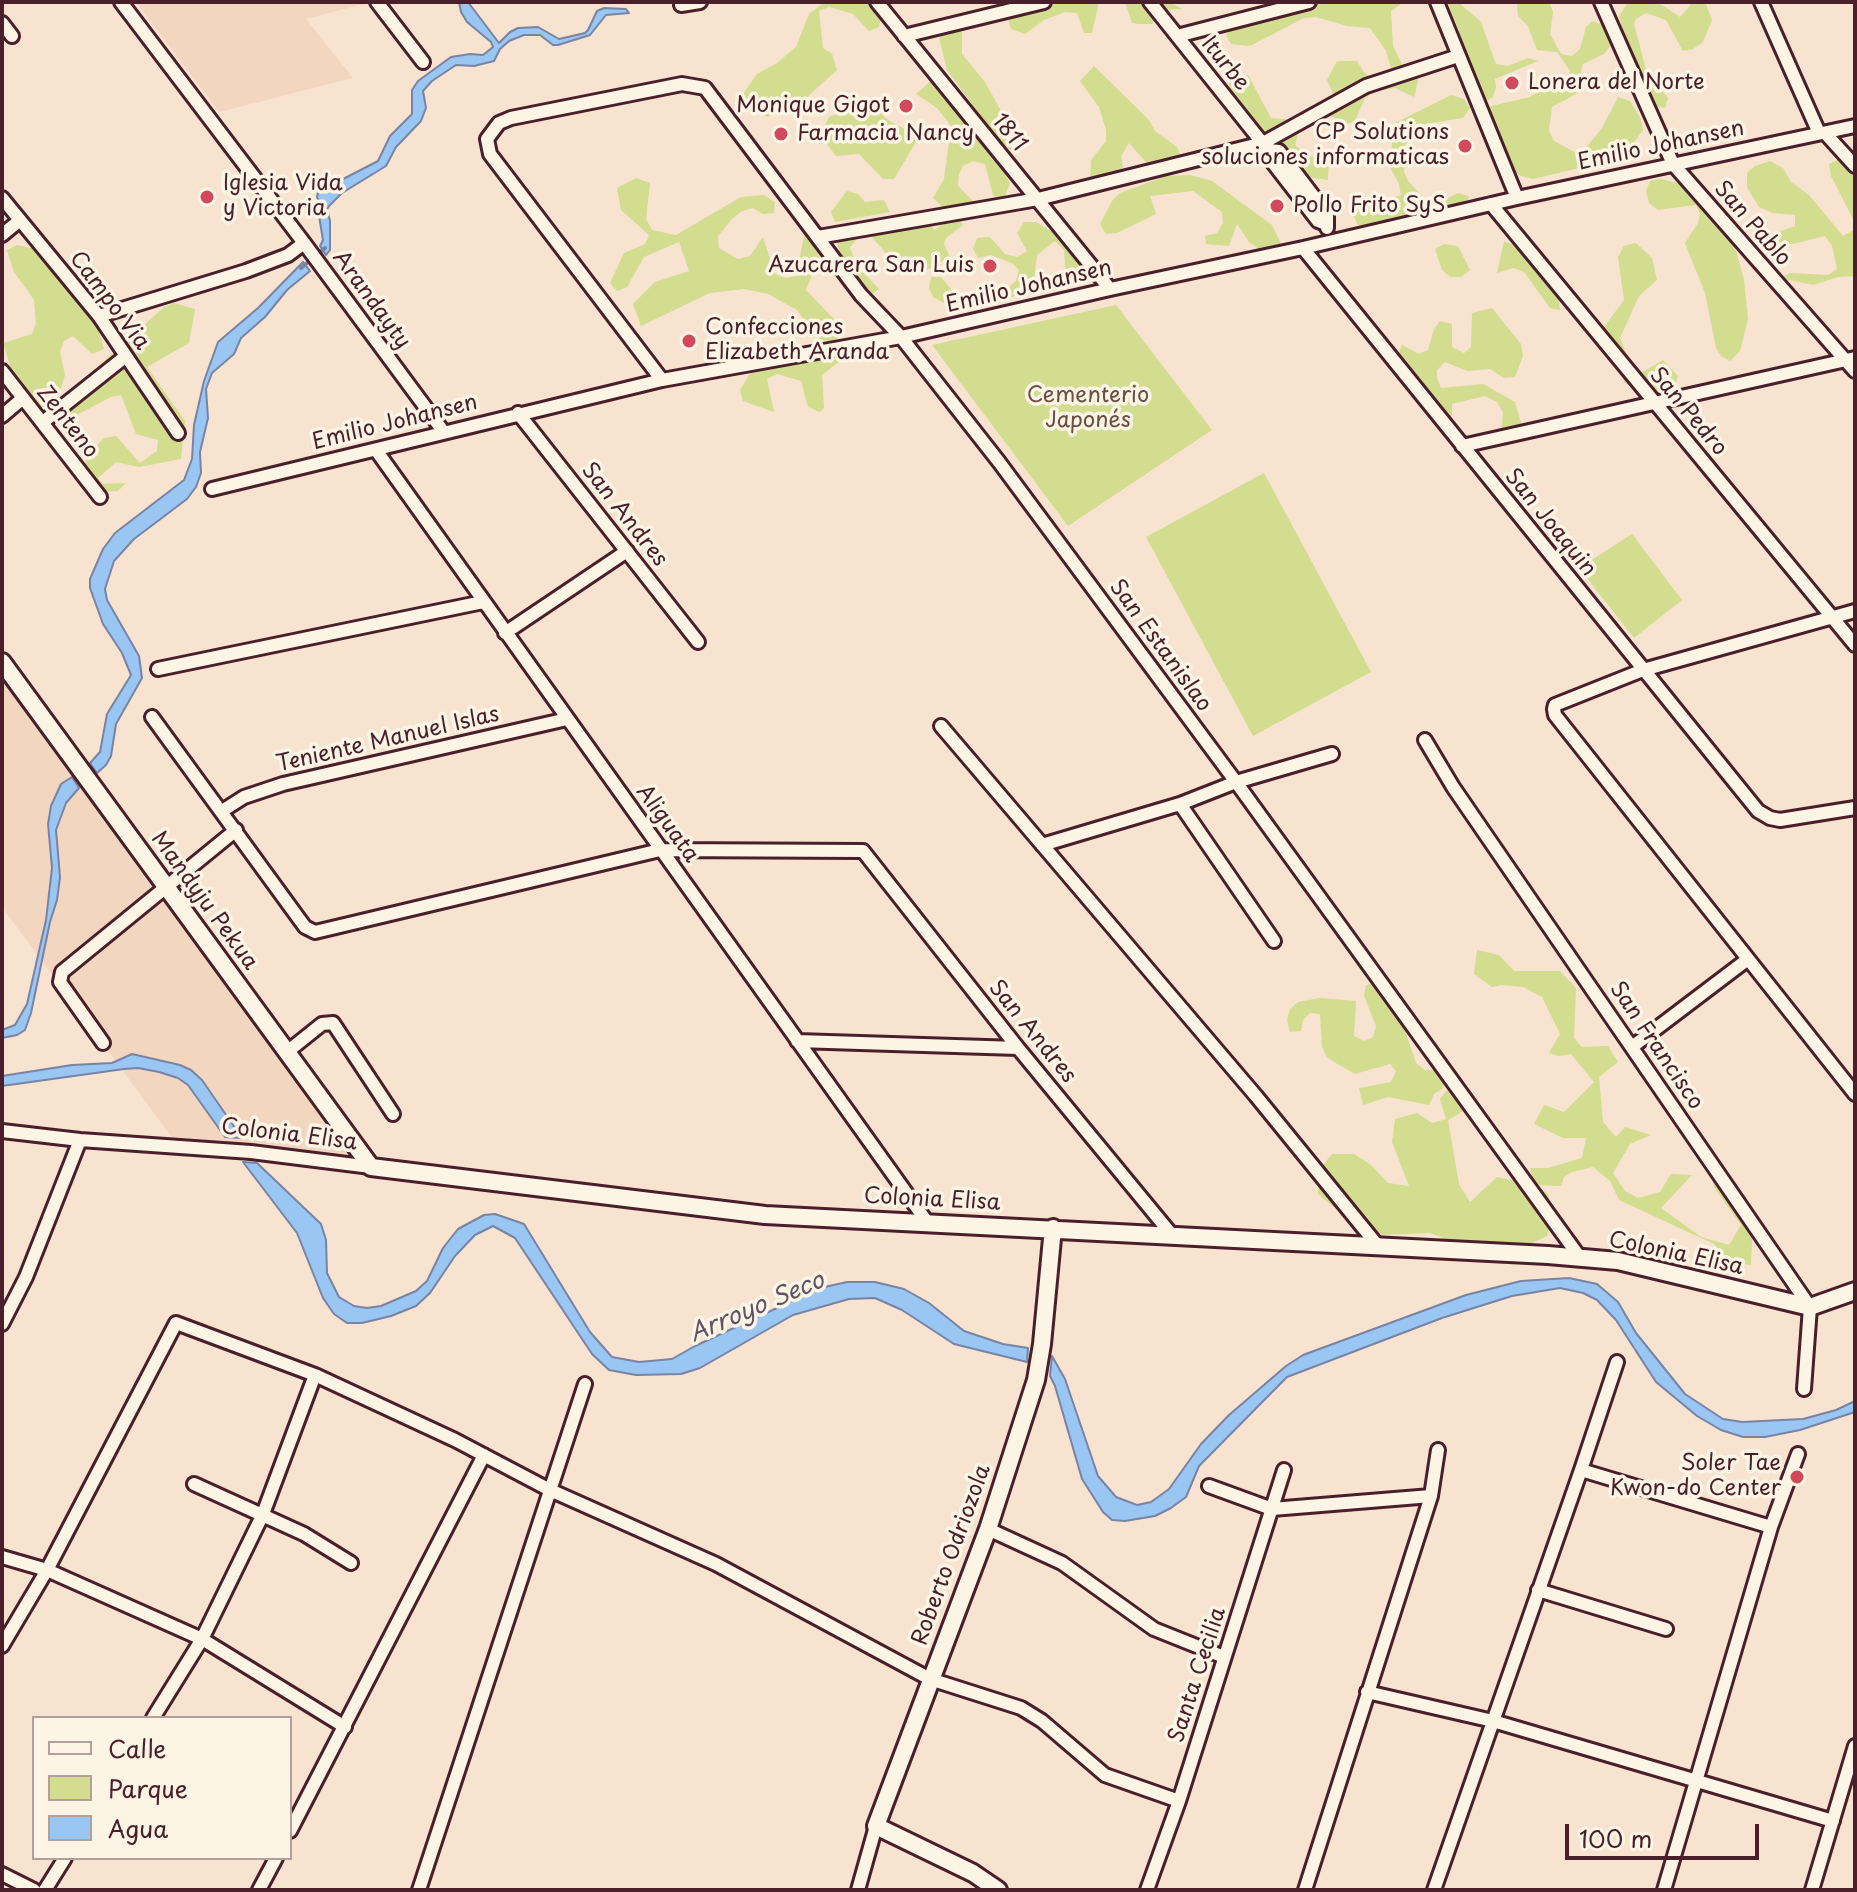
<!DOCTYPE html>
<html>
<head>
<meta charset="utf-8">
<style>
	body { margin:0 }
	#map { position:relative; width:1857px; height:1892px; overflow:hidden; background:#f7e3cf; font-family:"Playpen Sans",sans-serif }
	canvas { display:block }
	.frame { position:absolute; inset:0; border:4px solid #4a1f2b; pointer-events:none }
	.legend { position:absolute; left:32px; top:1716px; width:260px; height:144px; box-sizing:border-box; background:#fcf5e5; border:2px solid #b59f9b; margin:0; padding:10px 14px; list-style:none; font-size:24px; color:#4a1f2b }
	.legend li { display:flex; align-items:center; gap:16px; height:40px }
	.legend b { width:40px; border:2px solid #b59f9b }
	.scale { position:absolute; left:1565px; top:1824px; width:194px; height:36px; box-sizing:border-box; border:4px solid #4a1f2b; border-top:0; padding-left:10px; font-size:24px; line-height:28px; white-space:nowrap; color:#4a1f2b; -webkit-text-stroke:6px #fcf5e5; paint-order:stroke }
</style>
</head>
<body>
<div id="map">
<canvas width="1857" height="1892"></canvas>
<div class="frame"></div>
<ul class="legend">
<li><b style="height:10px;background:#fcf5e5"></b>Calle</li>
<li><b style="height:22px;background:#d2dd8f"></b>Parque</li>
<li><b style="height:22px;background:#99c6f3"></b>Agua</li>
</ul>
<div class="scale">100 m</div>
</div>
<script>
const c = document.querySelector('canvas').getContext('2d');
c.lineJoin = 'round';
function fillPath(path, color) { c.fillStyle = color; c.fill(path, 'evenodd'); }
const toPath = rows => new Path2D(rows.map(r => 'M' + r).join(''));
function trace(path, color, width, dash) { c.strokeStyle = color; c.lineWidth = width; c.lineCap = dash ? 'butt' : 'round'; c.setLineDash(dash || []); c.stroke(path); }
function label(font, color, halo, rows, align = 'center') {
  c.font = font + ' "Playpen Sans",sans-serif'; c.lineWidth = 7; c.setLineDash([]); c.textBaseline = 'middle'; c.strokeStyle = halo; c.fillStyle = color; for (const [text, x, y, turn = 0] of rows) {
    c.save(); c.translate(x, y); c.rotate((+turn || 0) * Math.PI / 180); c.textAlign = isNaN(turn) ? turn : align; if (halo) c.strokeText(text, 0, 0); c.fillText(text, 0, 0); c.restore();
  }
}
fillPath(toPath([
	[136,2,362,2,364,4,306,19,353,78,219,112],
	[2,673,364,1162,176,1143,2,907]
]), '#f3d6c0');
fillPath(toPath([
	[825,2,864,2,875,7,881,17,879,27,869,31,853,14,829,7,819,11,823,48,832,54,837,70,806,98,780,113,767,117,746,104,743,94,757,74,777,63,796,47,809,14],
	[1064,2,1099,2,1092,33,1084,33,1077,13,1065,12,1044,20,1025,34,1011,29,1008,19,1017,12],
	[1125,2,1170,2,1182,9,1161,10,1152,24,1139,24,1132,23],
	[1297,2,1404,2,1391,11,1393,46,1404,68,1419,77,1414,97,1395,88,1377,91,1365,98,1355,121,1345,125,1327,113,1316,117,1298,134,1295,145,1307,156,1329,158,1328,180,1306,177,1230,105,1229,83,1237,75,1248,75,1271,118,1295,120,1336,100,1327,80,1337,61,1357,61,1364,72,1372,78,1392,71,1386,51,1370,28,1347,26,1316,17,1304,18,1250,46,1231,44,1226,35,1234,27,1272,20],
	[1447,2,1458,2,1481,22,1496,64,1508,66,1528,58,1538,61,1495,79,1496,87,1493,97,1483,103,1474,98,1457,67,1459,30],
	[1517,2,1549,2,1553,12,1550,34,1561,54,1572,56,1580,49,1586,27,1592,21,1603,25,1610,35,1611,45,1604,54,1583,64,1576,94,1552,107,1549,131,1554,141,1580,155,1602,128,1618,97,1630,101,1641,119,1643,130,1630,148,1596,164,1533,179,1521,176,1511,170,1484,114,1491,106,1530,97,1548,86,1558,89,1568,82,1570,71,1557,52,1537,50,1528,26,1518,16],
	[1650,2,1662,5,1680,17,1693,2,1705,2,1712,20,1703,42,1693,49,1683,51,1666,20,1646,13,1636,19,1634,24,1646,69,1668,98,1665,108,1653,106,1647,85,1628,47,1619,16,1627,4],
	[958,21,962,32,962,54,985,82,1023,150,1012,151,996,137,979,116,983,134,1010,183,1003,201,993,195,985,164,973,161,963,166,959,174,958,186,978,206,949,213,933,198,944,179,951,126,937,108,916,94,933,79,951,89,974,107,947,70,939,37,947,24],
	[1094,66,1149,120,1155,131,1177,147,1181,157,1173,166,1151,168,1129,143,1121,156,1123,167,1119,177,1090,183,1091,160,1106,141,1106,130,1099,107,1080,81],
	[1451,95,1464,99,1470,108,1463,118,1413,126,1404,148,1404,172,1408,181,1424,198,1442,201,1458,193,1469,196,1465,208,1451,213,1427,213,1381,226,1358,225,1353,215,1370,205,1401,195,1399,184,1389,165,1395,123],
	[869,101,878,107,885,118,919,137,894,179,883,179,859,154,836,156,824,140,823,129,829,117],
	[1839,159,1855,171,1855,223,1831,176,1829,164],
	[1770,161,1783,168,1791,182,1809,195,1843,236,1855,229,1855,276,1838,277,1813,285,1780,278,1790,273,1828,275,1837,269,1832,246,1825,236,1793,244,1769,246,1772,234,1795,226,1795,215,1773,213,1759,207,1747,187,1747,173,1755,166],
	[1190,175,1212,181,1272,225,1284,250,1275,253,1259,249,1249,242,1237,224,1229,246,1206,244,1205,236,1217,233,1223,223,1222,212,1193,191,1150,196,1156,214,1117,233,1106,234,1100,224,1112,201,1120,193,1166,176],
	[636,178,650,183,646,219,652,230,676,235,741,197,764,195,775,202,774,213,763,214,753,208,742,211,732,219,718,236,719,248,738,259,750,256,763,237,775,274,786,278,798,276,804,267,800,257,804,235,818,237,819,258,806,290,834,319,838,343,818,339,797,310,768,294,744,289,710,293,641,326,633,304,655,282,689,271,679,242,644,257,627,287,617,291,610,283,624,253,645,244,649,235,621,210,617,188],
	[1660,179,1694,187,1715,210,1736,251,1744,280,1748,319,1740,351,1730,361,1721,356,1716,348,1705,293,1685,243,1698,223,1700,214,1696,205,1658,210,1649,203,1646,191,1650,181],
	[847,191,858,194,865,202,884,200,890,212,835,222,831,212],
	[924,211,934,230,956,216,963,225,946,238,944,244,950,257,925,271,914,259,903,257,892,260,871,236,859,237,850,247,856,265,879,289,870,295,855,286,842,265,837,242,843,233,878,219],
	[1024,222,1036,222,1072,244,1083,279,1076,285,1066,281,1064,250,1055,241,1037,255,1033,287,1021,293,999,303,964,307,942,302,933,297,929,288,931,277,941,277,956,295,964,299,1008,288,1016,281,1019,270,1012,263,991,255,978,258,973,249,977,238,990,237,1005,254,1017,257,1027,251,1017,233],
	[1504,241,1520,248,1557,290,1560,310,1550,308,1524,272,1513,268,1497,273],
	[1636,243,1652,258,1657,280,1639,296,1620,338,1632,367,1641,373,1663,360,1678,376,1670,398,1658,404,1625,383,1603,338,1604,327,1624,300,1618,257,1624,246],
	[1444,244,1458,246,1470,270,1461,277,1450,277,1442,270,1435,249],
	[17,245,40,250,93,312,104,349,92,354,73,336,64,341,60,352,65,375,58,398,38,410,24,410,3,343,32,334,36,323,34,300,14,272,7,250],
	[174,303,195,309,189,343,147,367,185,421,181,459,139,467,116,462,98,478,103,484,126,483,118,491,94,492,87,485,85,463,89,453,104,438,116,436,140,463,157,451,158,440,136,434,121,395,111,397,67,420,55,405,163,308],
	[1116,305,1212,430,1068,526,932,345],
	[1492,308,1521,344,1523,356,1515,377,1504,378,1490,369,1467,371,1445,362,1437,370,1437,378,1441,388,1483,384,1515,402,1521,423,1518,436,1509,442,1501,434,1503,412,1497,402,1485,396,1452,404,1452,416,1443,422,1403,369,1398,356,1402,345,1419,354,1428,350,1434,329,1440,321,1452,324,1452,347,1464,353,1471,347,1472,313],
	[828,358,841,360,822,375,824,408,820,412,808,407,801,381,777,374,767,379,774,412,743,401,740,390,751,372],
	[1264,473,1371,672,1253,736,1146,537],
	[1632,534,1682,600,1634,638,1579,568],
	[1477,950,1499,955,1514,971,1560,971,1576,988,1574,1038,1582,1047,1608,1046,1618,1062,1599,1077,1603,1122,1616,1137,1625,1127,1651,1135,1630,1144,1613,1173,1625,1191,1638,1198,1660,1192,1671,1174,1692,1175,1661,1208,1701,1237,1729,1245,1741,1225,1714,1187,1710,1165,1744,1198,1753,1219,1751,1265,1731,1262,1714,1244,1619,1200,1610,1181,1593,1167,1572,1172,1564,1177,1561,1186,1536,1185,1548,1194,1554,1215,1547,1236,1498,1259,1430,1233,1382,1235,1336,1209,1318,1194,1318,1171,1332,1154,1354,1154,1371,1165,1388,1183,1409,1186,1392,1142,1395,1119,1417,1113,1432,1123,1446,1119,1440,1099,1452,1084,1464,1090,1463,1111,1448,1120,1459,1184,1470,1202,1497,1177,1534,1185,1530,1168,1548,1168,1582,1158,1586,1138,1563,1138,1534,1124,1544,1105,1564,1112,1594,1082,1571,1054,1559,1056,1549,1053,1560,1034,1542,997,1523,987,1501,985,1492,987,1474,974],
	[1373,984,1383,990,1397,1007,1416,1063,1425,1070,1436,1070,1447,1077,1443,1088,1434,1094,1429,1105,1388,1097,1363,1105,1359,1088,1391,1082,1396,1071,1390,1064,1355,1074,1334,1062,1326,1056,1322,1047,1320,1014,1310,1013,1303,1020,1301,1031,1290,1032,1287,1020,1290,1009,1298,1002,1320,998,1356,1001,1354,1036,1364,1041,1373,1037,1376,1026,1364,996,1366,985]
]), '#d2dd8f');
const water = toPath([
	[459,2,468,2,499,43,510,32,518,28,538,27,559,39,585,33,588,30,597,11,604,8,626,9,629,13,606,15,590,35,558,45,553,45,540,35,524,35,509,41,500,49,494,61,474,66,456,65,432,81,423,91,426,108,421,121,396,147,386,166,342,193,330,205,327,209,330,221,330,250,326,255,320,246,323,240,319,216,320,203,317,197,318,192,378,161,390,136,412,114,412,90,418,81,451,57,470,54,483,55,493,47,491,42,467,22,461,12,459,2],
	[303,262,310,271,287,290,265,317,241,338,234,354,212,373,206,389,208,418,200,452,201,473,196,487,187,499,134,539,114,561,105,589,107,600,139,656,142,678,116,724,111,756,106,765,97,773,90,763,100,752,107,714,131,675,122,653,103,624,90,588,90,579,103,549,115,533,184,480,192,459,194,425,204,381,218,342,258,308,303,262],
	[72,777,79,788,66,803,56,830,60,877,57,900,50,922,31,1013,25,1030,17,1035,2,1038,2,1030,15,1025,27,1004,46,920,52,868,48,824,51,806,61,784,72,777],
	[132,1054,180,1065,191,1070,202,1080,242,1138,225,1137,188,1085,178,1078,159,1072,138,1068,124,1069,2,1086,2,1076,72,1065,112,1063,132,1054],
	[243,1162,257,1163,321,1224,326,1240,327,1273,339,1297,354,1306,367,1308,381,1306,416,1291,427,1281,443,1248,458,1229,484,1215,495,1214,524,1224,590,1332,612,1357,639,1362,672,1359,695,1346,820,1288,847,1282,875,1282,904,1289,929,1303,964,1331,1003,1344,1028,1348,1027,1362,954,1344,902,1310,875,1298,849,1299,793,1315,700,1368,681,1374,636,1375,609,1370,592,1354,515,1238,493,1226,475,1235,455,1256,430,1293,416,1306,391,1316,362,1323,347,1323,334,1314,323,1298,297,1233,243,1162],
	[1569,1278,1597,1284,1618,1302,1636,1333,1685,1394,1723,1419,1742,1422,1803,1419,1836,1410,1855,1401,1855,1412,1800,1430,1765,1437,1743,1437,1721,1430,1697,1416,1656,1382,1616,1320,1597,1300,1583,1293,1560,1288,1512,1296,1442,1318,1287,1377,1199,1466,1186,1497,1171,1508,1155,1516,1125,1521,1112,1520,1103,1512,1082,1479,1055,1386,1050,1376,1052,1356,1065,1379,1098,1476,1116,1497,1137,1505,1151,1502,1169,1489,1201,1444,1229,1415,1286,1366,1303,1355,1466,1295,1521,1281,1569,1278]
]);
fillPath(water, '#99c6f3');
trace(water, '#7983a3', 2);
trace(toPath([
	[301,268,325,248]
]), '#7983a3', 4);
const minor = toPath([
	[121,2,304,243,443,431],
	[377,2,423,62],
	[877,2,1110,289],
	[1150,2,1268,150,1270,159,1318,221,1326,224],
	[1437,2,1517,198],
	[1601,2,1673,164,1855,371],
	[1761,2,1819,133],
	[681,5,700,2],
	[2,23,12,36],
	[904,36,1044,2],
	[1177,36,1309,2],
	[1825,133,1855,166],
	[1268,150,1279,151,1327,214,1327,228],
	[2,198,99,316,178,433],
	[1491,204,1855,645],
	[2,235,20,220],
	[818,237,1038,199,1263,143,1366,86,1458,56],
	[1303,248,1758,811,1770,818,1780,820,1855,808],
	[99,316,246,271,288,255,304,243],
	[2,371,100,497],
	[662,380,490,154,487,139,499,123,511,118,682,84,705,88,861,295,901,337,999,462,1236,782,1581,1259],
	[518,413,698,642],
	[2,416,23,398],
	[43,422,126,356],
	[1462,446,1855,358],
	[376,450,927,1222],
	[212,489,662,380,901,337,1110,289,1303,248,1517,198,1855,126],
	[1855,611,1643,670,1555,705,1554,709,1555,715,1855,1094],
	[505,633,627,551],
	[158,669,483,602],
	[152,717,305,927,315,932,660,850,863,851,1018,1048,1172,1235],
	[941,726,1256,1096,1378,1246],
	[1425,740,1453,787,1810,1307,1804,1389],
	[1180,804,1274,941],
	[222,811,244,797,283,784,567,719],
	[1042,845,1180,804,1236,782,1332,754],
	[797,1041,1018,1048],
	[103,1043,60,982,62,972,236,830],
	[1632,1047,1748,959],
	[287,1052,322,1024,333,1023,393,1114],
	[2,1131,80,1140,251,1152,371,1167],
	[2,1324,26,1277,80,1140],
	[1581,1470,1771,1527],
	[194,1484,304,1534,351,1563],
	[1209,1486,1272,1509,1431,1496],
	[988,1529,1062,1563,1154,1629,1224,1657],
	[2,1557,47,1570,202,1639,345,1727],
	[1538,1590,1666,1629],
	[2,1646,47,1570,176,1323,315,1375,455,1440,550,1490,716,1564,930,1679,1021,1708,1042,1721,1105,1775,1179,1801],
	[1367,1692,1493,1721,1833,1821],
	[153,1718,202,1639,263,1514,315,1375],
	[290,1831,484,1455],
	[2,1874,34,1890],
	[45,1890,65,1858],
	[259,1890,276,1858],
	[419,1890,585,1384],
	[858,1890,876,1826],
	[1147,1890,1179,1801,1284,1470],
	[1305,1890,1431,1496,1438,1450],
	[1434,1890,1581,1470,1617,1362],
	[1664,1890,1771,1527,1798,1454],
	[1812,1890,1855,1746]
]);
const tertiary = toPath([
	[2,662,371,1167,765,1215,1548,1255,1618,1261,1810,1307,1855,1291],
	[998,1890,973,1873,876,1826,988,1529,1036,1380,1042,1344,1053,1228]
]);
trace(minor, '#4a1f2b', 18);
trace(tertiary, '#4a1f2b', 22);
trace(minor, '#fcf5e5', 12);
trace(tertiary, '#fcf5e5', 16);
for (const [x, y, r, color] of [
	[1512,83,8,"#d1495b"],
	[906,106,8,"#d1495b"],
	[781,134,8,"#d1495b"],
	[1465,146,8,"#d1495b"],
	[207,197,8,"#d1495b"],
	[1277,206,8,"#d1495b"],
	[990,266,8,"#d1495b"],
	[689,341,8,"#d1495b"],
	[1797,1477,8,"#d1495b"]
]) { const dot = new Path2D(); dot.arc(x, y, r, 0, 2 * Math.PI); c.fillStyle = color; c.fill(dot); trace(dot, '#fcf5e5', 3); }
label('22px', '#4a1f2b', '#fcf5e5', [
	["Iturbe",1225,64,51],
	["1811",1009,133,51],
	["Emilio Johansen",1661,146,-12],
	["San Pablo",1752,224,49],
	["Emilio Johansen",1029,287,-13],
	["Arandayty",371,300,54],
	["Campo Via",109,301,53],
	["San Pedro",1688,412,50],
	["Zenteno",67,422,52],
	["Emilio Johansen",395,423,-14],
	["San Andres",624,515,52],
	["San Joaquin",1550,523,51],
	["San Estanislao",1160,646,54],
	["Teniente Manuel Islas",388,740,-13],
	["Aliguata",667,824,54],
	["Mandyju Pekua",204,901,54],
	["San Andres",1032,1032,51],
	["San Francisco",1656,1046,56],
	["Colonia Elisa",289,1135,7],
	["Colonia Elisa",932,1200,3],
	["Colonia Elisa",1676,1254,12],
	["Roberto Odriozola",952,1555,-70],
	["Santa Cecilia",1198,1675,-72]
]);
label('22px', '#4a1f2b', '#fcf5e5', [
	["Lonera del Norte",1528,83],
	["Monique Gigot",890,106,"right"],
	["CP Solutions",1449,133,"right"],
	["soluciones informaticas",1449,158,"right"],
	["Farmacia Nancy",797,134],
	["Iglesia Vida",223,184],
	["y Victoria",223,209],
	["Pollo Frito SyS",1293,206],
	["Azucarera San Luis",974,266,"right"],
	["Confecciones",705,328],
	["Elizabeth Aranda",705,353],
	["Soler Tae",1781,1464,"right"],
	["Kwon-do Center",1781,1489,"right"]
], 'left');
label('22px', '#6c4e44', '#fcf5e5', [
	["Cementerio",1088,396],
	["Japonés",1088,421]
]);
label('italic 24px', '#625167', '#fcf5e5', [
	["Arroyo Seco",757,1308,-23]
]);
</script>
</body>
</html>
